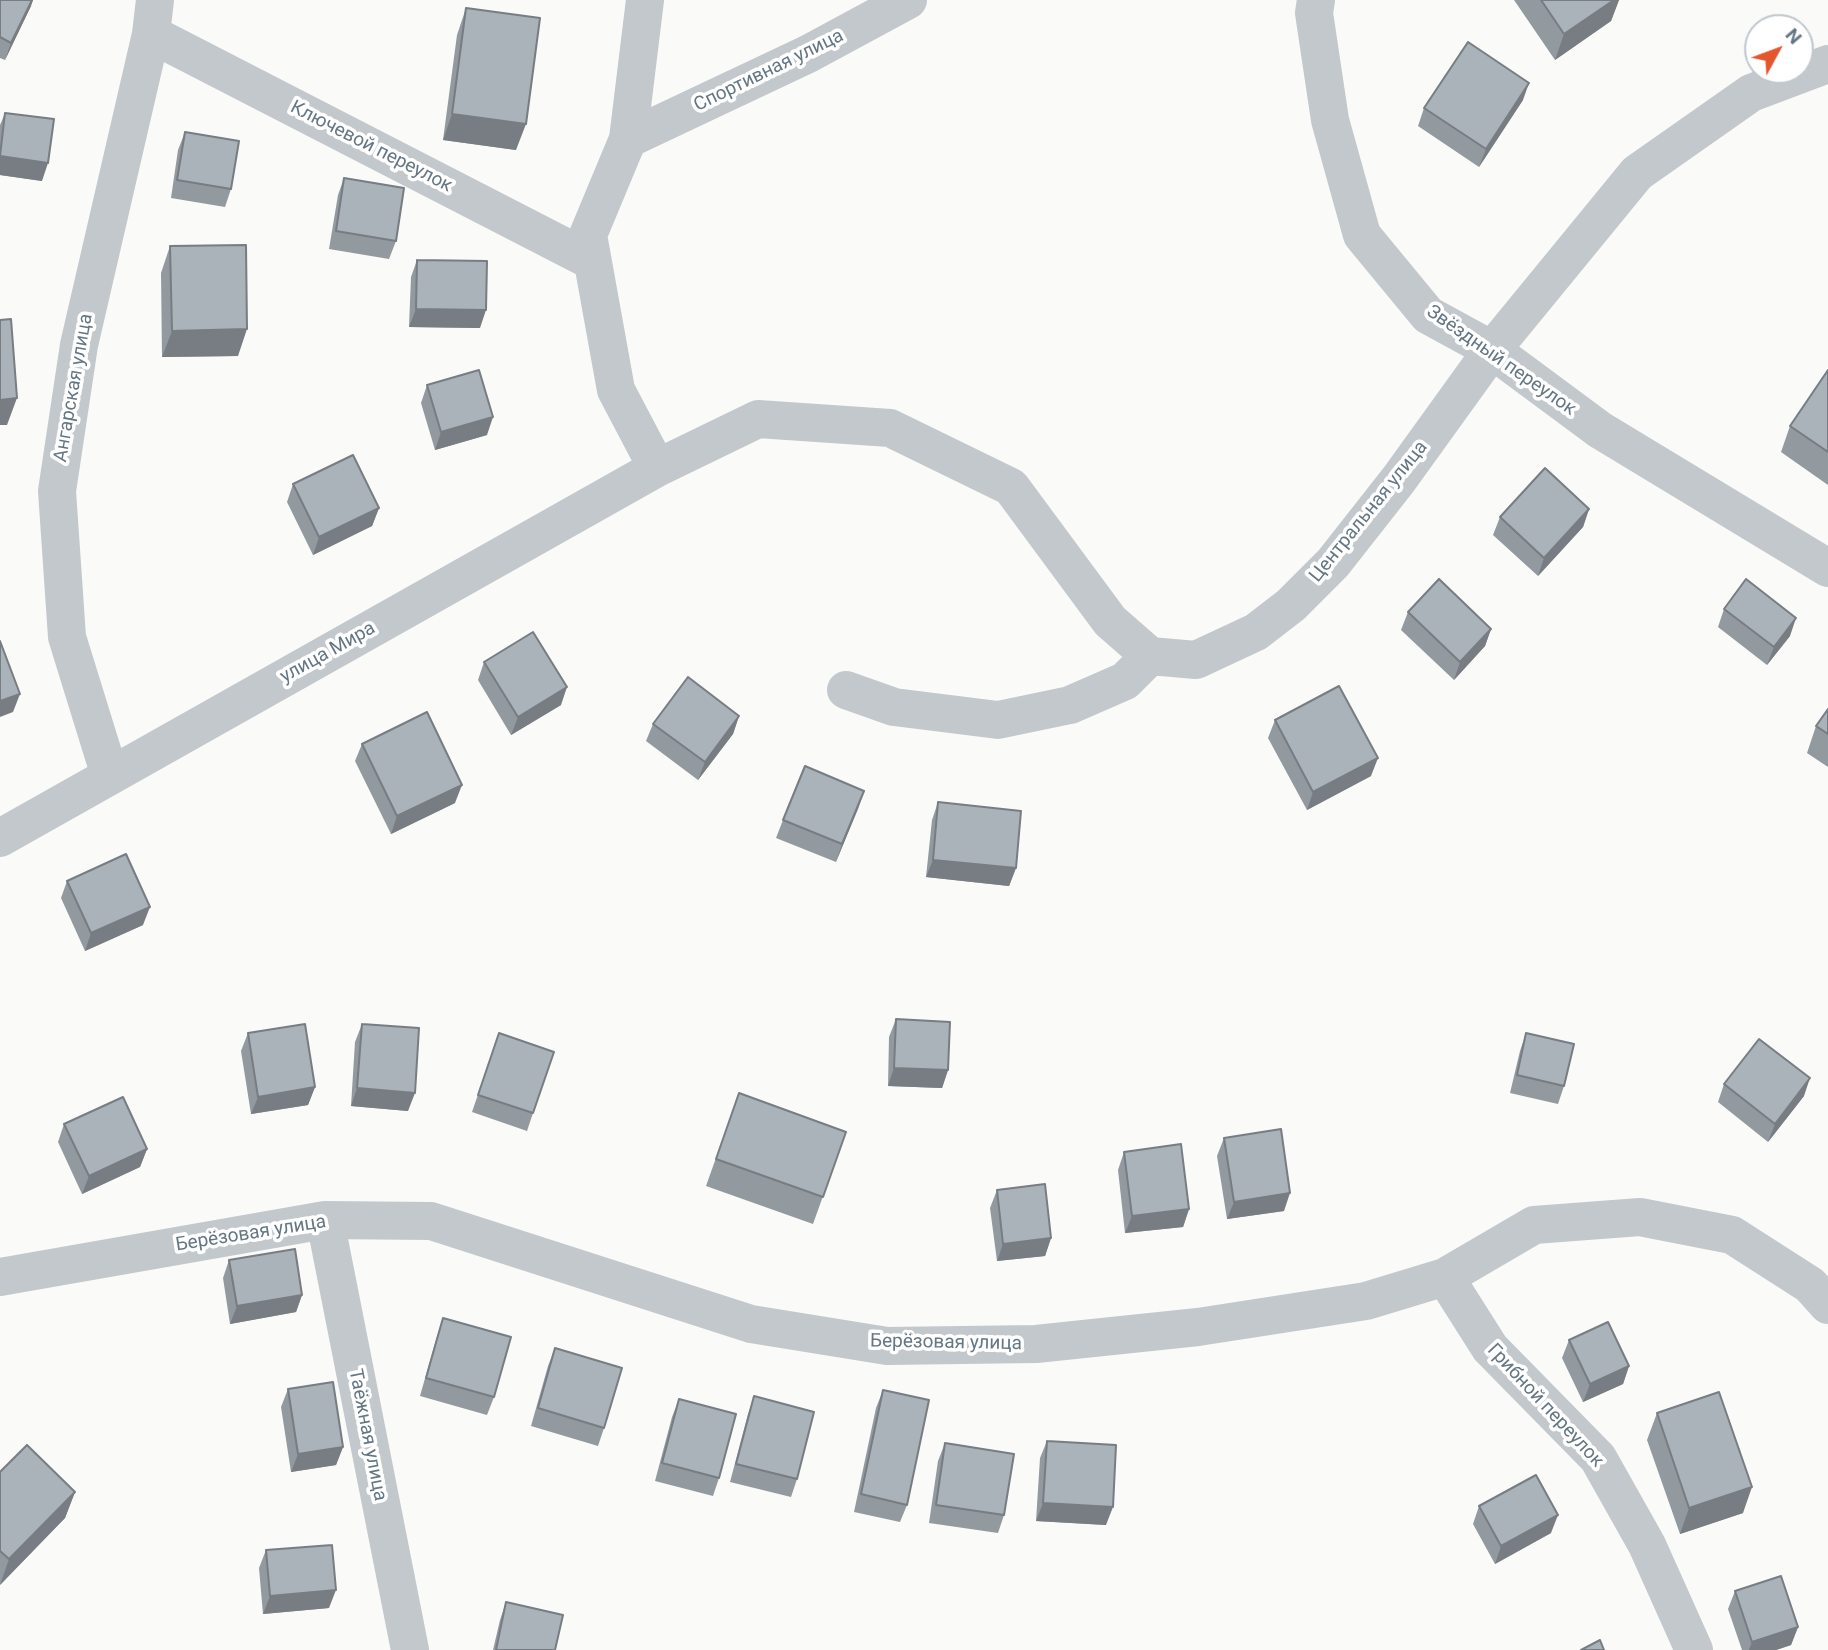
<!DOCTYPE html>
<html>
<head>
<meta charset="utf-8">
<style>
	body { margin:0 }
	#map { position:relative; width:1828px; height:1650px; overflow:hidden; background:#fafaf8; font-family:Roboto,sans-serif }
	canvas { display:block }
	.north { position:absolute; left:1744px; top:14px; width:70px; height:70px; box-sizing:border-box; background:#fff; border:2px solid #c1c8cd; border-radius:50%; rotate:49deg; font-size:19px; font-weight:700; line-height:28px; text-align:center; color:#657683 }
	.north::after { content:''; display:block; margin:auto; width:24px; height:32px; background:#e4572e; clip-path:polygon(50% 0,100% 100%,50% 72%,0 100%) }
</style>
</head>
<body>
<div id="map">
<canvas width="1828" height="1650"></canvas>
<div class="north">N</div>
</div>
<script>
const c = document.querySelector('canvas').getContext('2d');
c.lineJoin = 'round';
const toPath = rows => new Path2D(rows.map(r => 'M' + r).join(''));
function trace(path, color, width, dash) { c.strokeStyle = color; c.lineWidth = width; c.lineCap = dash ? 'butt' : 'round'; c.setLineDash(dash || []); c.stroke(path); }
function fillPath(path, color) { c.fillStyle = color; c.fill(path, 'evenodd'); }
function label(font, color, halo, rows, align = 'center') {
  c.font = font + ' Roboto,sans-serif'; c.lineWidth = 7; c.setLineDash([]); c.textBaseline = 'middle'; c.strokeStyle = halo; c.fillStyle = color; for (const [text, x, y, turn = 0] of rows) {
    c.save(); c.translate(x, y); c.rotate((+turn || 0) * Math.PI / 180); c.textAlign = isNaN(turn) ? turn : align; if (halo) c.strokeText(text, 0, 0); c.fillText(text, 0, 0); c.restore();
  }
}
trace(toPath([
	[645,0,628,139,588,235,616,390,657,468,758,419,890,428,1011,487,1110,621,1150,656,1196,660,1256,632,1291,605,1333,563,1399,479,1492,350,1637,173,1751,93,1828,64],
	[1316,0,1314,13,1330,120,1362,235,1428,315,1492,350,1600,430,1828,568],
	[151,34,592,261],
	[628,139,808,54,908,0],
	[846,690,894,707,998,720,1070,705,1125,681,1150,656],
	[110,776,67,637,57,491,79,345,151,34,155,0],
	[0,838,657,468],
	[325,1220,410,1650],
	[0,1277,325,1220,431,1221,751,1324,887,1346,1036,1344,1198,1327,1366,1301,1445,1277,1534,1225,1640,1217,1732,1235,1810,1285,1828,1305],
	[1445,1277,1490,1348,1598,1458,1647,1545,1694,1650]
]), '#c3c8cc', 38);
fillPath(toPath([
	[0,0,31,6,5,60,0,58],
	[1514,0,1619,0,1611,21,1555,60],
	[466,8,516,150,443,140,457,35],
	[1523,100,1479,167,1418,126,1424,108],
	[5,113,42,181,0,175,0,125],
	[185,132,231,189,225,207,171,198,178,150],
	[344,178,396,241,389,259,329,249,338,195],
	[170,246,238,356,162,357,161,273],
	[417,260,480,328,409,327,411,277],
	[1828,370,1828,485,1781,452,1790,426],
	[427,385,487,435,435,450,421,403],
	[293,484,379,508,372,526,313,555,287,502],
	[1589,509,1583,527,1538,576,1493,535,1500,517],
	[1724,609,1790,636,1767,665,1718,627],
	[1408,612,1491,629,1485,646,1454,680,1401,630],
	[484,662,561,705,511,735,478,680],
	[1828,709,1828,767,1807,753,1816,726],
	[739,716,733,734,698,780,646,741,653,724],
	[1275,720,1371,776,1307,810,1268,738],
	[362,744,455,803,391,834,355,761],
	[864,791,836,862,776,838,783,820],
	[938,802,1016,868,1009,886,926,877,932,820],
	[67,881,143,925,85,951,61,898],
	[896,1019,948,1070,942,1088,888,1086,889,1037],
	[362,1024,408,1111,351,1106,355,1042],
	[248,1033,315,1087,308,1105,251,1114,241,1051],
	[499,1033,533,1113,527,1131,472,1112],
	[1526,1033,1564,1086,1558,1104,1510,1093,1520,1051],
	[1724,1084,1804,1096,1768,1142,1718,1102],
	[739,1093,846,1132,813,1224,706,1186],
	[64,1124,147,1149,140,1167,82,1194,58,1142],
	[1224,1138,1284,1211,1227,1219,1217,1156],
	[1124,1152,1189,1209,1183,1227,1125,1233,1118,1170],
	[997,1190,1051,1238,1045,1256,997,1261,990,1208],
	[229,1260,302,1295,296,1312,230,1324,223,1278],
	[443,1318,494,1397,487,1415,420,1396,437,1336],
	[1569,1340,1629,1366,1623,1384,1583,1402,1562,1358],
	[555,1348,604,1428,598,1446,531,1426,548,1366],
	[288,1389,343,1447,336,1465,291,1472,281,1407],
	[883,1390,907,1505,900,1522,854,1512,876,1408],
	[754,1396,797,1479,791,1497,730,1482,748,1414],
	[679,1399,719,1478,713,1496,655,1481,672,1417],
	[1657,1413,1743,1513,1680,1534,1647,1440],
	[1047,1441,1106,1525,1036,1521,1040,1458],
	[945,1443,1004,1515,998,1533,929,1523,938,1461],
	[0,1472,75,1492,65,1518,0,1585],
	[1479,1506,1551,1533,1495,1564,1473,1524],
	[266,1550,329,1608,263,1614,259,1568],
	[1735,1591,1798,1627,1791,1645,1776,1650,1742,1650,1728,1609],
	[506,1602,555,1650,493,1650,500,1620]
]), '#929a9f');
fillPath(toPath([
	[32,0,33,0,31,6,5,60,11,43],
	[1614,0,1619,0,1611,21,1555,60,1564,34],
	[1529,83,1523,100,1479,167,1486,149],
	[452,114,526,124,516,150,443,140],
	[0,156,48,163,42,181,0,175],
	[416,309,486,310,480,328,409,327],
	[247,329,238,356,162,357,172,331],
	[17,398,7,425,0,425,0,400],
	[493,417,487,435,435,450,441,432],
	[379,508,372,526,313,555,319,537],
	[1589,509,1583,527,1538,576,1544,558],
	[1796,618,1790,636,1767,665,1774,647],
	[1491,629,1485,646,1454,680,1460,662],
	[567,687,561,705,511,735,518,717],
	[20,694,13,712,0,717,0,701],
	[739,716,733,734,698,780,705,762],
	[1378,758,1371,776,1307,810,1313,792],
	[462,785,455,803,391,834,397,816],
	[864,791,858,809,836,862,842,844],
	[933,860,1016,868,1009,886,926,877],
	[150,907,143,925,85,951,91,933],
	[894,1068,948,1070,942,1088,888,1086],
	[1810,1078,1804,1096,1768,1142,1775,1124],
	[315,1087,308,1105,251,1114,258,1097],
	[357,1088,415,1093,408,1111,351,1106],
	[147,1149,140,1167,82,1194,89,1176],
	[1290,1193,1284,1211,1227,1219,1234,1202],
	[1189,1209,1183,1227,1125,1233,1132,1216],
	[1051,1238,1045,1256,997,1261,1003,1244],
	[302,1295,296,1312,230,1324,237,1306],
	[1629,1366,1623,1384,1583,1402,1590,1384],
	[343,1447,336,1465,291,1472,298,1454],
	[1752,1487,1743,1513,1680,1534,1689,1508],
	[75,1492,65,1518,0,1585,9,1559],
	[1043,1503,1113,1507,1106,1525,1036,1521],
	[1558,1515,1551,1533,1495,1564,1501,1546],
	[336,1590,329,1608,263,1614,270,1596],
	[1798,1627,1791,1645,1776,1650,1749,1650,1752,1642]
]), '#777d82');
const building = toPath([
	[0,0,32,0,11,43,0,37,0,0],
	[1541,0,1614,0,1564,34,1541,0],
	[466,8,540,18,526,124,452,114,466,8],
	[1468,42,1529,83,1486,149,1424,108,1468,42],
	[5,113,54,119,48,163,0,156,5,113],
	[185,132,239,141,231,189,177,180,185,132],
	[344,178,404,188,396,241,336,231,344,178],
	[246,245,247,329,172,331,170,246,246,245],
	[417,260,487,261,486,310,416,309,417,260],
	[11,319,17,398,0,400,0,320,11,319],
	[479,370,493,417,441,432,427,385,479,370],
	[1828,370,1828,452,1790,426,1828,370],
	[353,455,379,508,319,537,293,484,353,455],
	[1545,468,1589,509,1544,558,1500,517,1545,468],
	[1439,579,1491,629,1460,662,1408,612,1439,579],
	[1746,579,1796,618,1774,647,1724,609,1746,579],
	[533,632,567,687,518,717,484,662,533,632],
	[0,641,20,694,0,701,0,641],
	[688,677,739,716,705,762,653,724,688,677],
	[1339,686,1378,758,1313,792,1275,720,1339,686],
	[1828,709,1828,734,1816,726,1828,709],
	[427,712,462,785,397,816,362,744,427,712],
	[805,766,864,791,842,844,783,820,805,766],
	[938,802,1021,811,1016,868,933,860,938,802],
	[126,854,150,907,91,933,67,881,126,854],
	[896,1019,950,1022,948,1070,894,1068,896,1019],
	[305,1024,315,1087,258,1097,248,1033,305,1024],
	[362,1024,419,1028,415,1093,357,1088,362,1024],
	[499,1033,554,1052,533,1113,478,1095,499,1033],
	[1526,1033,1574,1044,1564,1086,1517,1075,1526,1033],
	[1759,1039,1810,1078,1775,1124,1724,1084,1759,1039],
	[739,1093,846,1132,823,1197,716,1159,739,1093],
	[123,1097,147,1149,89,1176,64,1124,123,1097],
	[1281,1129,1290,1193,1234,1202,1224,1138,1281,1129],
	[1181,1144,1189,1209,1132,1216,1124,1152,1181,1144],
	[1045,1184,1051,1238,1003,1244,997,1190,1045,1184],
	[295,1249,302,1295,237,1306,229,1260,295,1249],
	[443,1318,511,1337,494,1397,426,1378,443,1318],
	[1608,1322,1629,1366,1590,1384,1569,1340,1608,1322],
	[555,1348,622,1368,604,1428,538,1408,555,1348],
	[333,1382,343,1447,298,1454,288,1389,333,1382],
	[883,1390,929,1400,907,1505,861,1494,883,1390],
	[1719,1392,1752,1487,1689,1508,1657,1413,1719,1392],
	[754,1396,814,1412,797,1479,736,1464,754,1396],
	[679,1399,736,1414,719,1478,662,1463,679,1399],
	[1047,1441,1116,1445,1113,1507,1043,1503,1047,1441],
	[945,1443,1014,1454,1004,1515,936,1505,945,1443],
	[27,1445,75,1492,9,1559,0,1551,0,1472,27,1445],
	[1536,1475,1558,1515,1501,1546,1479,1506,1536,1475],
	[332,1545,336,1590,270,1596,266,1550,332,1545],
	[1781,1576,1798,1627,1752,1642,1735,1591,1781,1576],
	[506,1602,563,1615,555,1650,496,1650,506,1602],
	[1600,1640,1604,1650,1581,1650,1600,1640]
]);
fillPath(building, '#aab3b9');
trace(building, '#777d82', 2);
label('19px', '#657683', '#fff', [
	["Спортивная улица",769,71,-26],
	["Ключевой переулок",371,147,27],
	["Звёздный переулок",1501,361,35],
	["Ангарская улица",74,388,-80],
	["Центральная улица",1369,512,-51],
	["улица Мира",328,653,-29],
	["Берёзовая улица",251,1234,-9],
	["Берёзовая улица",946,1343,1],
	["Грибной переулок",1545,1406,47],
	["Таёжная улица",367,1435,79]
]);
</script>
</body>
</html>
